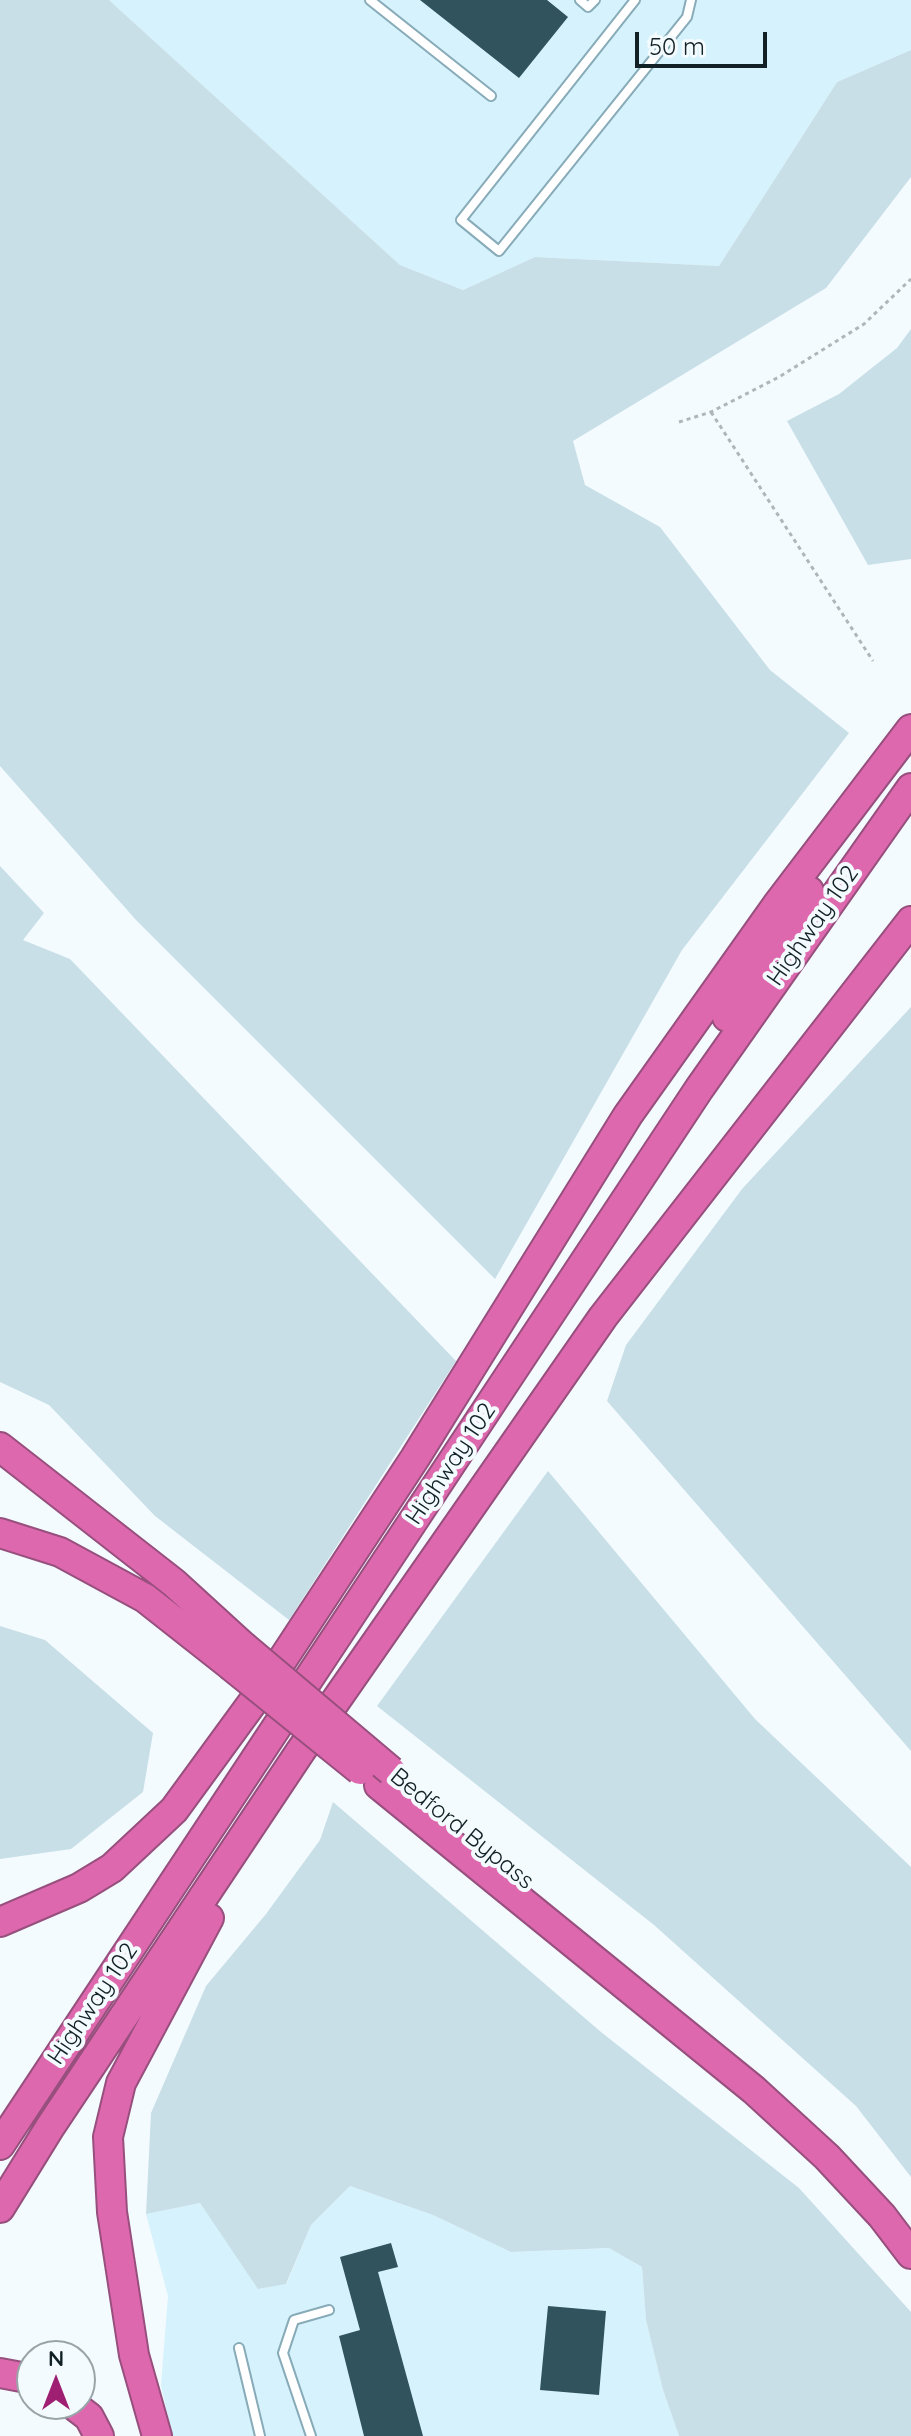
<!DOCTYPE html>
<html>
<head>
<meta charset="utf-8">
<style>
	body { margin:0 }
	#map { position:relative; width:911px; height:2436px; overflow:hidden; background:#f3fbfe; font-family:Quicksand,sans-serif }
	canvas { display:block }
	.north { position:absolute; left:16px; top:2340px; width:80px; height:80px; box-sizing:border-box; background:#f3fbfe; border:2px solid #99a4a8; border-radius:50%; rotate:0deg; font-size:22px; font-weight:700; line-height:32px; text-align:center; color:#122126 }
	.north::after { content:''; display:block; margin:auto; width:28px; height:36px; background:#9f2073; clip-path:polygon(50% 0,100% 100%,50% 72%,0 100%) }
	.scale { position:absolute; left:635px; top:32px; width:132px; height:36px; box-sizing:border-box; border:4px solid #122126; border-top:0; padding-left:10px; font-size:24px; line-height:28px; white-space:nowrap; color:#122126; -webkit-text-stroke:6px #f3fbfe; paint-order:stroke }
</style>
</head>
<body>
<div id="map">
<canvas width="911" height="2436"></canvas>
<div class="north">N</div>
<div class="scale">50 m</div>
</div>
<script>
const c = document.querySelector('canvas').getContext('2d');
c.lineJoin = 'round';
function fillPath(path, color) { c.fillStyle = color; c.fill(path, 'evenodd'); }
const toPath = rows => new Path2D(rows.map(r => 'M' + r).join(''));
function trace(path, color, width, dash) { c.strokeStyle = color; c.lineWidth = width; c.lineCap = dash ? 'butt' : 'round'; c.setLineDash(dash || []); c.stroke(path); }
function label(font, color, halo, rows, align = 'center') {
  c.font = font + ' Quicksand,sans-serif'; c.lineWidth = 8; c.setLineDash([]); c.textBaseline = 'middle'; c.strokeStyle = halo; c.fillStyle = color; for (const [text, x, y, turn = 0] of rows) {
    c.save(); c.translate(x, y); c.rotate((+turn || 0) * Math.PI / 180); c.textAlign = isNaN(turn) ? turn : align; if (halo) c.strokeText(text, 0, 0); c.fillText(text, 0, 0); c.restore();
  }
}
fillPath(toPath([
	[109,0,911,0,911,50,837,82,719,266,535,257,463,290,400,265],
	[350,2186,433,2215,511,2252,609,2248,642,2267,646,2320,663,2390,679,2436,172,2436,161,2385,168,2296,146,2214,200,2203,259,2289,287,2283,311,2225]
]), '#d6f2fc');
fillPath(toPath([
	[0,0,109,0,400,265,463,290,535,257,719,266,837,82,911,50,911,177,826,288,573,441,585,485,660,527,770,670,849,733,682,950,495,1279,136,920,0,766],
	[911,329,911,559,868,565,787,421,839,394,897,348],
	[0,866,44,913,23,940,70,959,456,1361,289,1620,155,1516,49,1405,0,1382],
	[911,1007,911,1751,607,1401,626,1345,742,1189],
	[548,1471,755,1719,911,1867,911,2177,856,2106,654,1925,377,1706],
	[0,1626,45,1640,153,1733,143,1792,71,1849,0,1859],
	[333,1802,601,2032,799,2188,911,2312,911,2436,679,2436,663,2390,646,2320,642,2267,609,2248,511,2252,433,2215,350,2186,311,2225,286,2284,258,2289,200,2203,146,2214,151,2113,206,1986,266,1914,320,1840]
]), '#c8dfe8');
fillPath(toPath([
	[420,0,547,0,568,17,519,78],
	[391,2243,398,2267,378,2272,423,2436,364,2436,339,2336,360,2330,340,2257],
	[548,2306,606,2311,599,2395,540,2390]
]), '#31535e');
const service = toPath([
	[370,0,491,96],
	[580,0,588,7,595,0],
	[635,0,461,220,499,251,687,17,691,0],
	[239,2348,260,2436],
	[311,2436,283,2353,294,2320,329,2310]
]);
const motorway = toPath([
	[727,1017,809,891],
	[0,1447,174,1583,243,1646],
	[0,1533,60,1552,145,1598,230,1665],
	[379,1785,754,2090,827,2157,882,2216,911,2254],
	[0,1922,79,1888,112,1868,174,1810,269,1680,415,1458,628,1115,777,905,911,729],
	[0,2145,699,1089,911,788],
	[0,2208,50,2127,300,1752,603,1317,911,921],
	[0,2373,32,2379],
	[72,2404,89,2417,99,2436],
	[157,2436,134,2355,112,2212,108,2137,121,2083,209,1918]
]);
trace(service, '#87abb8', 12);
trace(motorway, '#974f7e', 32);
trace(toPath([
	[711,412,873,661],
	[679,422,711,412,779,377,864,324,911,279]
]), '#adb7bb', 3, [4, 4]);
trace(service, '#fff', 8);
trace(motorway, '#de68ae', 28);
const motorwayBridge = toPath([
	[243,1646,391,1771],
	[230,1665,360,1770]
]);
trace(motorwayBridge, '#974f7e', 32, []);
trace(motorwayBridge, '#de68ae', 28);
label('24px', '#122126', '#f3fbfe', [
	["Highway 102",813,926,-55],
	["Highway 102",451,1464,-56],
	["Bedford Bypass",462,1829,39],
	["Highway 102",93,2004,-56]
]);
</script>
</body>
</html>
